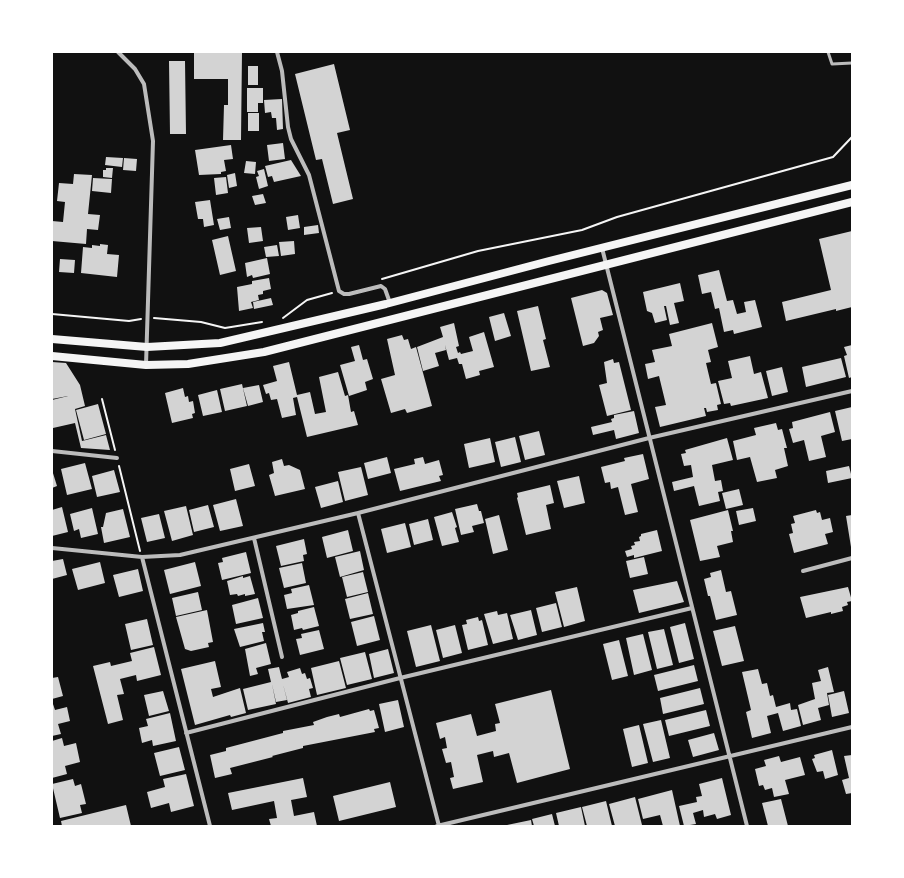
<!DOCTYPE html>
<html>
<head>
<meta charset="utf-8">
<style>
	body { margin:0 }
	#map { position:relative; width:904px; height:878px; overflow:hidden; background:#111; font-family:"PT Serif",serif }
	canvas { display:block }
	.frame { position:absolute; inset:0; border:53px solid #fff; pointer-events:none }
</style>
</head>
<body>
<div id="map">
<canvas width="904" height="878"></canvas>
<div class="frame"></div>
</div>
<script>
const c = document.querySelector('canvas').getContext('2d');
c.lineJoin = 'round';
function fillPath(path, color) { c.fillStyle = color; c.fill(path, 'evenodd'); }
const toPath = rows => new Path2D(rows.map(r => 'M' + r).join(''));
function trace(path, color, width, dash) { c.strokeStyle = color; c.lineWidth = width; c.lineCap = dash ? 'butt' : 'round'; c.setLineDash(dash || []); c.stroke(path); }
fillPath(toPath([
	[194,52,242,52,241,140,223,140,224,105,228,105,228,79,194,79],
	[169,61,185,61,186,134,170,134],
	[334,64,350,130,337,133,353,199,333,204,322,159,316,160,295,74],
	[248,66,258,66,258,85,248,85],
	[247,88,263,88,263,103,258,103,258,112,247,112],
	[282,99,283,129,277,130,276,118,272,118,271,112,265,113,264,100],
	[248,113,259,113,259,131,248,131],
	[283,143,285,159,269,161,267,145],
	[231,145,233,159,224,160,226,171,221,172,221,174,199,175,195,150],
	[106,157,123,158,122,167,105,165],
	[124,158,137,159,136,171,123,170],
	[291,160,301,176,274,182,272,176,268,177,265,166],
	[246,161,256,162,255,174,244,173],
	[106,168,113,168,112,178,103,177,103,170,106,170],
	[264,169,268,186,259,189,256,177,259,176,257,171],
	[235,173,237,186,229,188,227,175],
	[74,174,92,175,88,214,100,215,98,230,87,229,86,244,52,241,52,221,63,222,65,202,57,201,59,183,73,184],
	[226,177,228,193,216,195,214,178],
	[93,178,112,179,111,193,92,191],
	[263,194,266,203,255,205,252,196],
	[210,200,214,225,204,227,203,219,198,219,195,202],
	[298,215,300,228,288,230,286,217],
	[229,217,231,228,220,230,217,219],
	[318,225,319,233,304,235,304,227],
	[261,227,263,241,249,243,247,228],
	[852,231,852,307,836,311,836,309,786,321,782,302,831,290,819,239],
	[228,236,236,271,220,275,212,240],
	[294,241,295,254,281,256,279,242],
	[100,244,108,245,107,254,119,255,117,277,81,273,83,247,92,248,92,245,100,246],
	[277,245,279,256,266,257,264,247],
	[267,258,270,274,253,278,252,275,247,277,245,263],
	[60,259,75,260,74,273,59,272],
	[719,270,727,301,733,300,737,314,746,312,744,302,755,300,762,327,734,334,733,330,724,332,719,308,715,309,711,292,702,294,698,275],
	[269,278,271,289,263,291,263,294,258,295,259,300,251,302,253,308,239,311,237,287,252,284,252,281],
	[680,283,684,301,674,303,679,323,670,325,666,306,664,306,667,320,655,323,652,313,647,311,643,292],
	[602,290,607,293,613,315,600,318,603,330,598,332,599,336,594,343,583,346,571,298],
	[271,298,273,305,254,309,253,302],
	[538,306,546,339,543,340,550,367,531,371,517,311],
	[504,313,511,336,495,341,489,317],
	[454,323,459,346,456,347,458,353,460,352,461,354,473,351,469,337,484,332,494,367,479,371,480,375,466,379,462,364,459,364,457,358,449,360,445,345,446,350,435,353,439,366,423,371,417,347,443,337,440,327],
	[712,323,718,347,708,350,711,362,706,363,711,384,716,383,721,404,717,405,718,410,707,412,706,408,704,408,706,416,660,427,655,407,666,405,659,376,648,379,645,364,655,362,652,350,672,346,669,334],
	[402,335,404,340,408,339,411,349,416,347,432,406,407,413,405,409,391,413,381,379,395,375,387,339],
	[359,345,363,360,367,359,373,379,365,382,367,390,349,396,340,365,355,361,351,347],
	[852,345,852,377,849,378,844,356,847,355,844,347],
	[750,356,754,374,761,372,768,398,731,406,730,403,724,404,718,381,732,378,728,361],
	[841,358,846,377,806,387,802,367],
	[613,359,614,363,619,362,631,410,607,416,599,385,607,383,604,362],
	[52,362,66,363,80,385,85,406,75,409,82,441,106,435,110,450,81,448,75,423,53,428,52,400,68,396,52,399],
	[289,362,297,395,310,392,315,414,326,412,319,377,338,372,345,396,348,395,351,412,354,411,358,425,307,437,297,397,293,398,296,415,282,418,277,399,271,400,269,393,266,394,263,385,277,381,273,366],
	[782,367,788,392,772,396,766,371],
	[242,384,247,406,225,411,220,389],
	[259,385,263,402,248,406,243,388],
	[183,388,185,397,188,396,189,402,193,401,195,413,192,414,193,418,172,423,165,393],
	[217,390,222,412,203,416,198,395],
	[98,404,106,434,84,440,76,410],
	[852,407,852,439,842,441,835,411],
	[634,411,639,433,616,439,614,430,593,435,591,427,612,422,611,419,614,418,614,415],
	[830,412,835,432,821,436,826,457,809,461,804,440,793,443,789,429,793,428,792,422],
	[776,423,778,430,782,429,787,448,784,448,788,466,775,470,777,478,757,482,750,457,737,460,733,441,756,435,754,428],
	[539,431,545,455,525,460,519,436],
	[515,437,521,462,501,467,495,442],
	[490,438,495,462,469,468,464,444],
	[727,438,733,460,712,465,715,481,721,480,723,491,718,492,720,501,699,506,694,486,674,491,672,482,693,477,691,465,684,466,681,454,686,453,685,450],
	[643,454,649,479,631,484,638,512,625,515,618,487,611,489,610,482,605,483,601,467,625,461,624,458],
	[387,457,391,473,368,479,364,463],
	[423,457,425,464,439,460,443,475,439,476,441,481,400,491,394,469,415,464,414,459],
	[282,459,284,466,289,465,300,470,305,489,275,496,269,475,274,473,272,462],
	[85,463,92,489,67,495,61,469],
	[249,464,255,486,235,491,230,469],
	[849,466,852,478,828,483,826,471],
	[361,467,368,495,345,501,338,472],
	[52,470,57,486,52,488],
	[114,470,120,492,97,497,92,476],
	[579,476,585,503,564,508,557,481],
	[338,481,343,502,321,508,315,487],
	[550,485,554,503,546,505,551,529,526,535,517,498,518,497,517,493],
	[739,489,743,505,726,509,722,493],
	[236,499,243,526,220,531,213,505],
	[477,504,479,511,481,511,484,523,472,526,474,532,461,535,455,509],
	[208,505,214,527,194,532,189,510],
	[186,506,193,535,172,541,164,511],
	[62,507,68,532,52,536,52,510],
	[92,508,98,534,81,538,79,529,74,531,70,514],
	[753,508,756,521,739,525,736,511],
	[123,509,130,537,104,543,101,527,103,527,106,513],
	[728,510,733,531,731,531,733,542,717,546,720,557,700,561,690,520],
	[816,510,817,513,820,512,822,520,830,518,833,532,825,534,828,544,794,553,789,534,793,533,791,524,795,523,793,516],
	[452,512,457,527,455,528,459,542,442,546,434,517],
	[159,514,165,538,147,542,141,518],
	[499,515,508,550,493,554,485,519],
	[852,515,852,547,851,547,846,516],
	[428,519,433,540,414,545,409,524],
	[405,523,411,547,387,553,381,529],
	[348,530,353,551,327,558,322,537],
	[657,530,662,551,634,558,634,555,627,557,625,551,632,549,631,546,635,545,634,542,640,541,639,537,641,536,641,534],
	[304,539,307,554,303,555,304,561,281,566,276,546],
	[360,551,364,570,340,577,335,557],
	[246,552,251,573,222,580,218,563,223,562,222,558],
	[644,557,648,574,630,578,626,561],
	[63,559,67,575,52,579,52,561],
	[100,562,105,583,78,590,72,569],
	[195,562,201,586,170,594,164,570],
	[302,563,306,583,284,588,279,568],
	[138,569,143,591,119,597,113,575],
	[721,570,726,592,731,591,737,615,716,620,710,596,708,596,704,579,711,577,710,573],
	[363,572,368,592,347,597,342,577],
	[243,576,243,578,250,576,255,594,245,596,245,594,238,596,237,594,230,595,227,581],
	[677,581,684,602,639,613,633,590],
	[309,585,314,605,287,609,284,595,292,593,291,589],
	[577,587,585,621,564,627,555,592],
	[848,587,852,601,847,602,848,605,842,607,843,611,831,614,831,612,806,618,800,597],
	[198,592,202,610,176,616,172,598],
	[368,593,373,614,350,619,345,599],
	[258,598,263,618,236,624,232,605],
	[556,603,562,627,542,632,536,608],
	[314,607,319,626,303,630,302,628,294,630,291,615,298,613,298,611],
	[207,610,213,642,208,643,209,647,191,651,185,649,176,617],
	[531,610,537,635,518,640,510,615],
	[497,611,498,615,507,613,513,639,493,644,484,614],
	[374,616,380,640,357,646,351,622],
	[478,617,479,621,482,620,488,645,468,650,462,625,467,624,466,620],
	[147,619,153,645,131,650,125,624],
	[263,623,265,632,262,632,264,641,240,647,234,629],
	[685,623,694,659,679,663,670,627],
	[431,625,440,661,416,667,407,631],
	[455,625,462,653,443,658,436,630],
	[735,626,744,661,722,666,713,631],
	[664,629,673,665,657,669,648,632],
	[319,630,324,649,300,655,296,639,302,638,301,634],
	[643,634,652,670,634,675,626,638],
	[619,640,628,676,612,680,603,644],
	[266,643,271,664,256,668,258,674,250,676,245,649],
	[154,647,161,675,137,681,136,675,120,679,124,694,117,695,123,720,108,724,93,666,110,662,111,666,132,661,130,653],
	[388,649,394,673,374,678,369,654],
	[365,652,372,679,347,685,340,658],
	[215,661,221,687,211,689,213,697,240,688,246,713,231,717,230,715,195,725,181,669],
	[339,661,346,688,317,695,311,668],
	[694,665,698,681,658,691,654,675],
	[279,667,282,679,289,677,287,672,300,668,302,674,305,673,307,679,310,678,313,688,309,689,311,697,288,703,283,684,287,700,276,702,272,684,276,704,248,710,243,689,271,682,268,669],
	[828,667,834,692,827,693,829,705,818,708,821,720,803,725,798,705,815,699,812,683,821,681,818,670],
	[758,669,762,684,767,683,770,696,773,695,776,707,790,703,791,710,797,709,801,726,783,731,778,713,767,716,771,733,752,738,746,712,751,710,742,672],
	[58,677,63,696,52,699,52,678],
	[700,688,704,704,663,714,660,698],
	[551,690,570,769,517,783,509,753,494,757,493,751,477,755,483,782,453,789,450,778,454,777,451,762,446,763,442,749,447,748,445,737,440,739,436,723,471,714,477,736,496,731,495,724,500,723,495,704],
	[163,691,169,711,149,716,144,695],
	[844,691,849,713,832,717,828,695],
	[398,700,404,727,385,732,379,704],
	[52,701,55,710,67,707,70,721,58,724,61,734,52,736],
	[369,709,370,711,374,710,379,728,374,729,375,732,303,746,303,748,272,756,273,757,230,768,232,774,215,778,210,755,226,751,226,748,283,733,283,731,314,725,313,722,327,717,339,714,340,717],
	[706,710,710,726,669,736,665,720],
	[170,713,176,741,153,746,152,740,142,743,139,728,148,726,146,719],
	[661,720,670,758,653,762,643,724],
	[639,725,648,763,632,767,623,729],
	[714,733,719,750,693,757,688,740],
	[62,738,64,746,76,743,80,762,65,766,67,774,52,778,52,741],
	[179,747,185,770,160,776,154,753],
	[832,750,838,775,825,779,823,771,817,772,812,759,815,758,814,755],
	[852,755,852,793,846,794,842,780,849,778,844,756],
	[779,756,781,762,800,757,805,775,785,780,789,794,774,797,772,788,765,790,763,785,759,786,755,769,766,766,764,760],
	[186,774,194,806,171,812,169,803,151,808,147,792,165,787,163,779],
	[303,778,307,797,291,800,294,816,314,812,317,826,271,826,269,819,277,818,274,801,232,810,228,793],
	[722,778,731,815,717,819,715,814,704,817,703,810,693,813,696,824,684,826,679,806,697,802,696,797,702,796,699,784],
	[73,779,75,786,81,784,86,804,80,805,82,813,60,818,52,784],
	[390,782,396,807,339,821,333,796],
	[672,790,680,826,663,826,660,815,643,819,638,799],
	[635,797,642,825,615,826,609,804],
	[781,799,788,826,768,826,762,803],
	[606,801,612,826,587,826,582,807],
	[126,805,131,826,62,826,61,821],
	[581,807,585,826,559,826,556,813],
	[552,814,555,826,534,826,532,819],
	[531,820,532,826,507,826,507,825]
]), '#d3d3d3');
trace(toPath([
	[382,279,478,251,582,230,617,217,833,157,852,137],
	[52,314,129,321,141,319],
	[154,318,201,322,225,328,262,322],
	[283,318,307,300,332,293],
	[102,399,115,450],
	[119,466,140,551]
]), '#f5f5f5', 2);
trace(toPath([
	[828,52,832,64,852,63]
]), '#bcbcbc', 3);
trace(toPath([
	[118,52,135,69,144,84,153,141,146,365],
	[277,52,282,71,288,127,291,139,309,175,339,291,344,294,349,294,381,286,385,289,390,303],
	[602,248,747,826],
	[52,451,117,458],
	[358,513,439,826],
	[254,538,282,657],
	[52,548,142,557,180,555,358,513,649,438,852,391],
	[142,557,210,826],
	[803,571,852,558],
	[186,733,400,678,692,608],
	[437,826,852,727]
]), '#bcbcbc', 4);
trace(toPath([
	[52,339,147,347,220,343,386,304,549,261,852,185],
	[52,356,146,365,188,364,264,352,852,202]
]), '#f5f5f5', 8);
</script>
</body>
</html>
